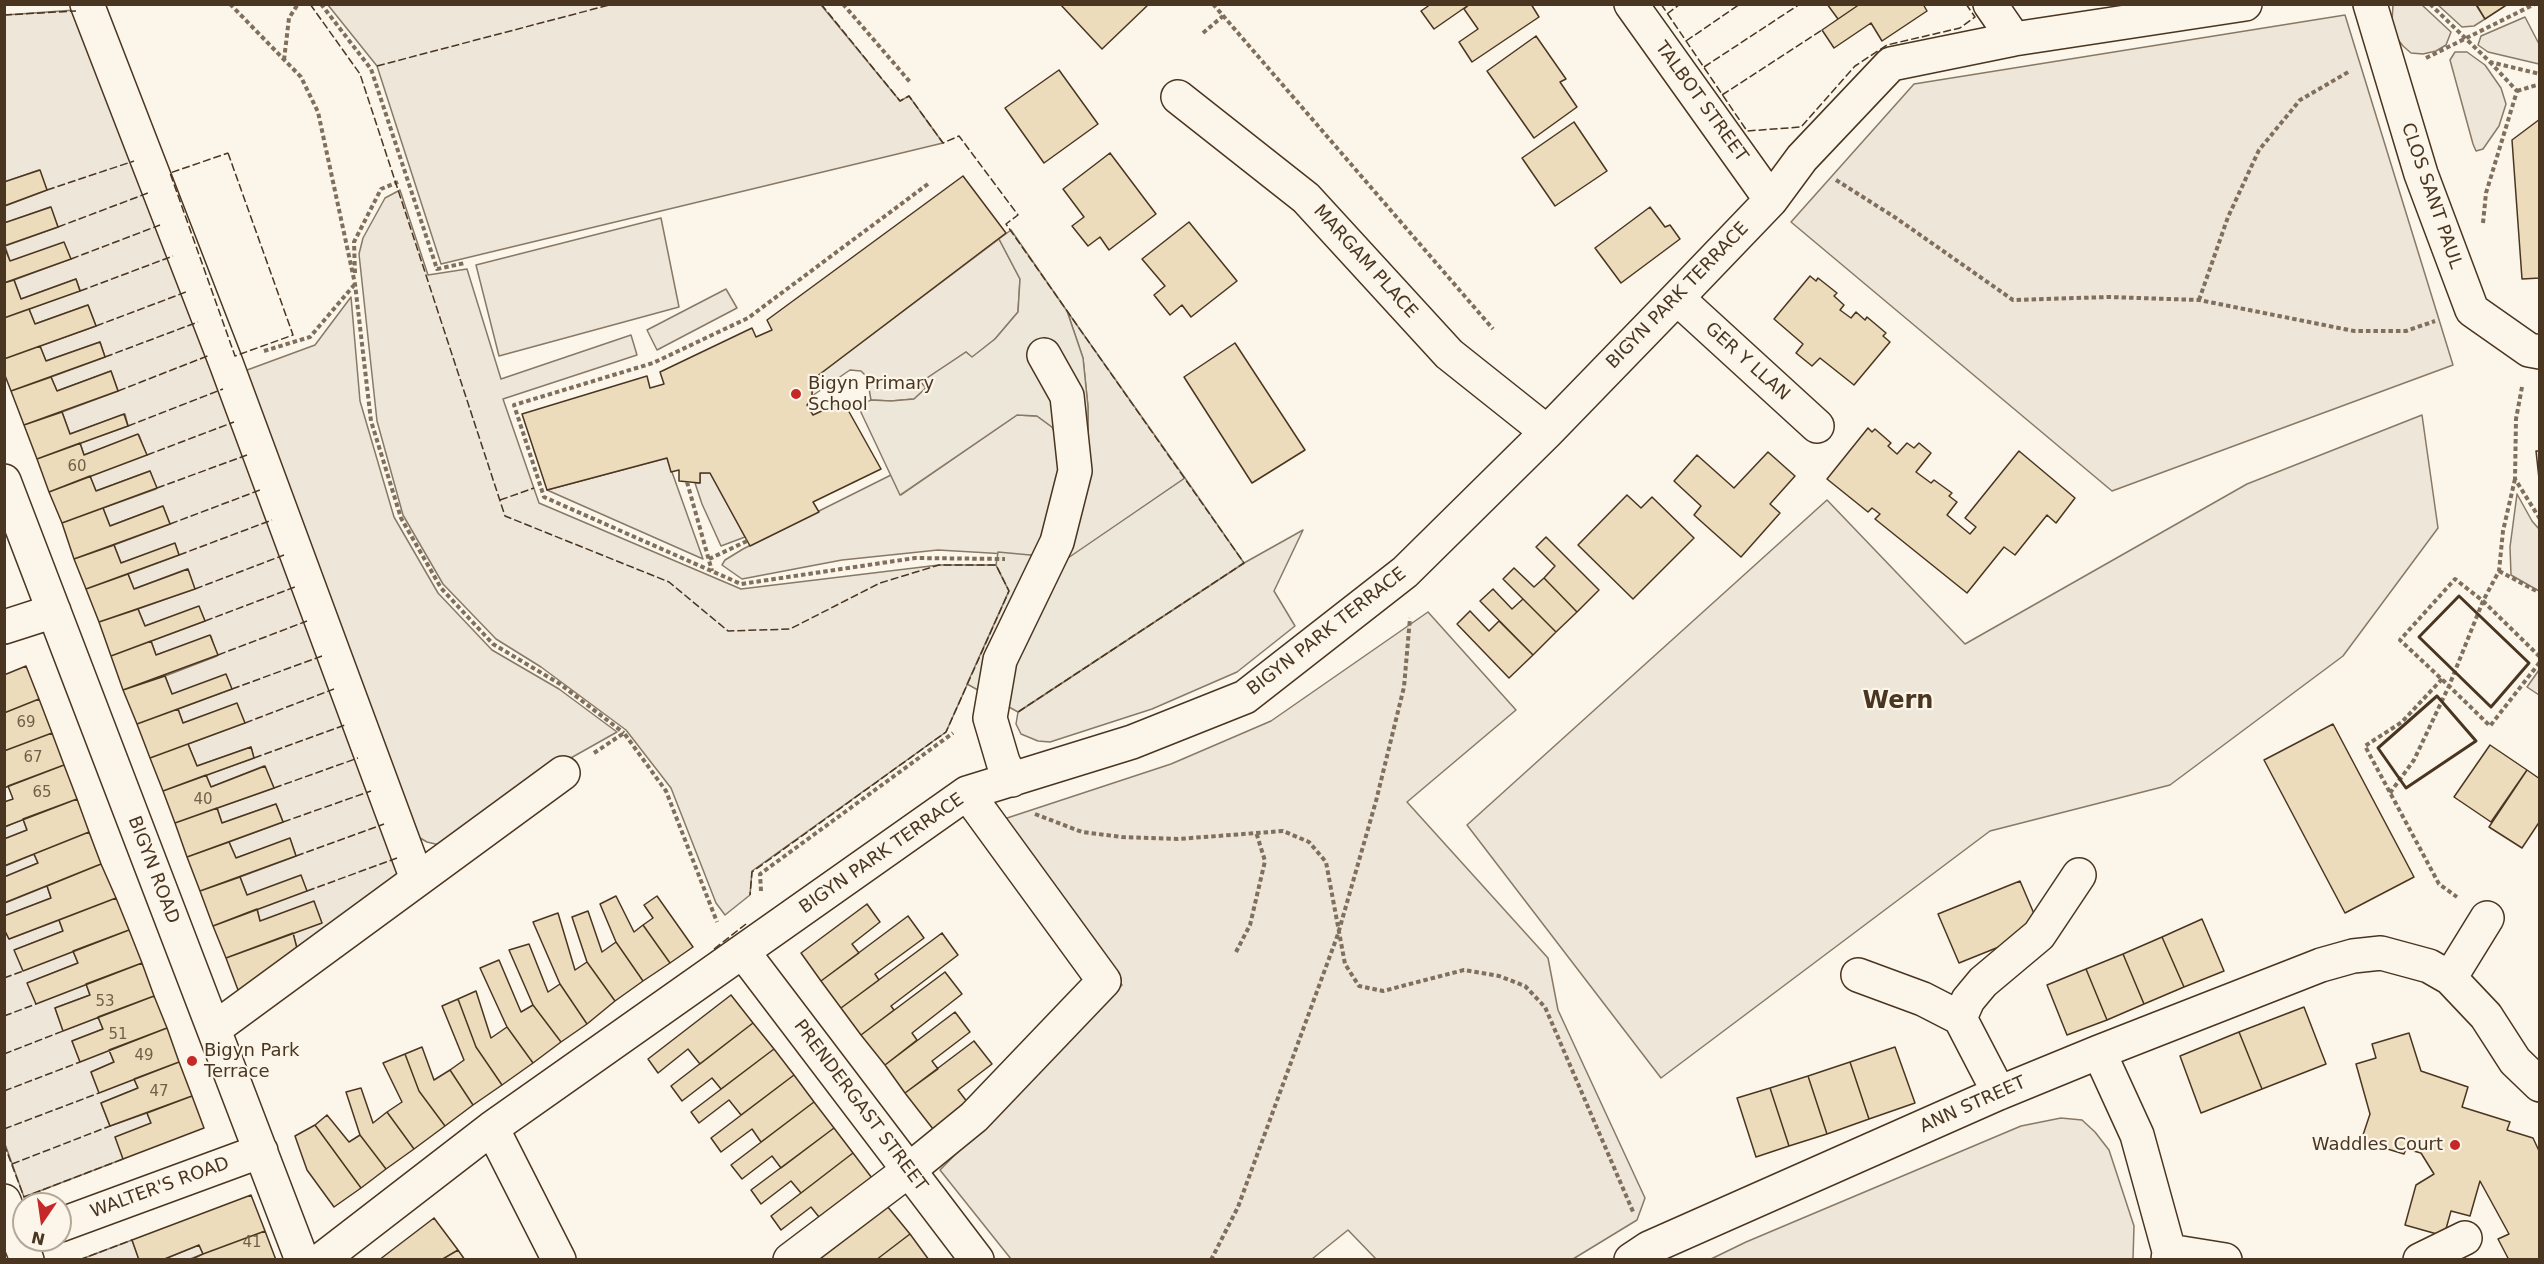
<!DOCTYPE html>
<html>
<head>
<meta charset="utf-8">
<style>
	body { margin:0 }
	#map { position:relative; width:2544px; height:1264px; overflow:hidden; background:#fbf6e9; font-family:"DejaVu Sans",sans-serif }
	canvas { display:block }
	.frame { position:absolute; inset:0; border:6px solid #4a3520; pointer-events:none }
	.north { position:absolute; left:12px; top:1192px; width:60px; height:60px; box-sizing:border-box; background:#fbf6e9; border:2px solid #b4a999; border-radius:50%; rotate:193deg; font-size:16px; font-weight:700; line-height:24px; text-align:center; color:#4a3520 }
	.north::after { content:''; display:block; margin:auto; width:21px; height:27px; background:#c62828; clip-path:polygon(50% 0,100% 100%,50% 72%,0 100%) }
</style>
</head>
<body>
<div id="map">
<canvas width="2544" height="1264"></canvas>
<div class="frame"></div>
<div class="north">N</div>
</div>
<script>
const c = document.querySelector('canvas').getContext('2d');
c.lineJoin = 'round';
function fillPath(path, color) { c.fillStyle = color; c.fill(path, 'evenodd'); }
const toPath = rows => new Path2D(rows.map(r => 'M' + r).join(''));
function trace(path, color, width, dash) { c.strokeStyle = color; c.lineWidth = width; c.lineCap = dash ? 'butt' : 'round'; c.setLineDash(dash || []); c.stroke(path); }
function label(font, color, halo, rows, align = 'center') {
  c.font = font + ' "DejaVu Sans",sans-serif'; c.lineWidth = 4.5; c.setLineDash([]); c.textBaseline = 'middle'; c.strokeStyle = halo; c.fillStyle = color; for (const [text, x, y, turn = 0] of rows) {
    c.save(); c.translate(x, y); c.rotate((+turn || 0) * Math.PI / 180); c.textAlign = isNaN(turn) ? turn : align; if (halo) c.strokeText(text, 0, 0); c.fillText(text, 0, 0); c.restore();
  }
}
const green = toPath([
	[328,5,821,5,900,101,909,96,943,143,441,264,377,66,328,5],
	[2393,5,2422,5,2451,32,2446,45,2436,51,2423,54,2411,53,2403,46,2396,37,2392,22,2393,5],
	[2438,5,2476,5,2485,19,2474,26,2462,27,2438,5],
	[75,10,406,877,299,956,293,933,260,921,257,909,247,895,240,877,296,856,290,839,236,858,229,842,283,822,276,804,222,823,217,808,274,788,264,766,211,787,206,775,254,758,251,747,197,766,188,744,244,723,237,704,183,723,178,709,232,689,172,694,165,676,217,656,211,636,156,655,151,641,205,621,199,607,145,626,138,609,194,589,187,569,134,589,128,574,179,555,175,544,121,563,114,545,170,524,163,506,110,526,103,508,156,489,150,471,96,491,90,476,146,454,139,435,84,455,80,443,128,426,125,414,70,434,62,412,118,391,111,371,57,391,51,377,105,357,100,342,46,361,40,346,96,326,88,305,35,324,29,309,80,290,76,279,21,299,14,280,70,259,10,261,5,246,58,227,50,207,5,223,5,206,47,190,39,170,5,182,5,15,75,10],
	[2345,15,2453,365,2112,491,1791,222,1914,84,2345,15],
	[2525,17,2539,44,2539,64,2488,52,2478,45,2481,36,2525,17],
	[2455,52,2467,52,2485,65,2501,88,2506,104,2499,126,2483,149,2476,151,2473,144,2450,60,2455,52],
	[400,190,428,275,467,269,501,379,631,335,637,355,503,399,539,503,741,589,939,565,996,565,1009,591,946,732,752,871,750,895,725,915,716,903,671,788,626,730,541,667,496,639,443,584,403,515,377,421,359,254,363,238,385,198,400,190],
	[661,218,679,307,499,356,476,265,661,218],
	[999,239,1020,279,1018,312,995,339,972,358,966,352,921,382,926,388,914,399,891,401,871,400,867,377,861,371,850,370,812,396,812,380,999,239],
	[726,289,737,308,657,350,647,330,726,289],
	[351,297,360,401,394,517,438,593,492,650,559,689,617,732,569,759,448,847,427,842,408,831,239,373,315,345,351,297],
	[1067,311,1185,478,1068,559,1088,487,1088,407,1083,358,1067,311],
	[1017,415,1037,416,1052,427,1064,448,1041,556,938,550,842,560,742,579,722,565,725,560,743,549,891,475,901,495,1017,415],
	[2422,415,2438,528,2343,656,2170,785,1990,831,1661,1078,1467,825,1827,500,1965,644,2247,484,2422,415],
	[667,458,703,559,547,490,667,458],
	[700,473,710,473,745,537,721,546,702,504,695,483,700,483,700,473],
	[2517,494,2532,521,2539,529,2539,591,2511,575,2510,547,2517,494],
	[1303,530,1274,591,1295,626,1237,672,1152,709,1050,742,1038,741,1021,734,1016,724,1018,712,1244,563,1303,530],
	[1428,612,1516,710,1407,802,1548,958,1558,1010,1645,1198,1637,1220,1573,1259,1376,1259,1348,1230,1312,1259,1011,1259,940,1170,1122,985,998,821,1171,764,1271,721,1428,612],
	[2539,670,2539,695,2527,687,2539,670],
	[23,819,27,830,5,839,5,827,23,819],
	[34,854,38,863,5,877,5,866,34,854],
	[47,886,51,898,5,916,5,903,47,886],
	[59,920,63,931,15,950,73,951,78,963,28,983,36,1003,86,984,90,995,55,1008,63,1030,98,1017,103,1029,72,1041,80,1061,109,1050,114,1062,91,1072,99,1092,134,1079,138,1088,101,1103,110,1126,147,1113,151,1123,123,1159,24,1197,5,1144,4,929,9,939,59,920],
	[2061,1118,2082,1120,2095,1132,2109,1150,2134,1226,2133,1259,1711,1259,1746,1242,2021,1126,2061,1118],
	[132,1240,139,1259,79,1260,132,1240],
	[199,1245,203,1254,190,1259,162,1260,199,1245]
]);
fillPath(green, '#ede6d9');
trace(green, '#887966', 1.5);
const parking = toPath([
	[1011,230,1067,311,1083,358,1088,407,1088,487,1068,558,1185,478,1244,563,1018,712,967,684,1009,591,996,565,998,552,1041,556,1064,448,1052,427,1037,416,1017,415,900,495,858,406,871,400,891,401,914,399,926,388,921,382,966,352,972,357,995,339,1018,312,1020,279,999,239,1011,230]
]);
fillPath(parking, '#ede7d9');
trace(parking, '#887966', 1.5);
const building = toPath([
	[1060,4,1149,4,1102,49,1060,4],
	[1431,4,1470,4,1434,29,1421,11,1431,4],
	[1470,4,1531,4,1539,17,1472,62,1459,42,1478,29,1464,9,1470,4],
	[1827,4,1860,4,1838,19,1827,4],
	[1860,4,1923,4,1927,11,1882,41,1871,23,1834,48,1822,30,1860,4],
	[2476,4,2508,4,2485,19,2476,4],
	[1536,36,1566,79,1560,82,1577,107,1534,138,1487,71,1536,36],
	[1059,70,1098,124,1044,163,1005,108,1059,70],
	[2540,119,2540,278,2522,279,2512,140,2540,119],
	[1574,122,1607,171,1555,206,1522,158,1574,122],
	[1110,153,1156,214,1109,250,1100,237,1088,246,1072,226,1084,217,1063,189,1110,153],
	[40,170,47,190,4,206,4,182,40,170],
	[963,176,1006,233,812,380,812,396,807,405,813,415,843,401,881,469,813,502,819,512,750,546,710,473,700,473,700,483,679,481,679,470,671,472,667,458,547,490,522,414,647,376,650,388,664,384,660,372,752,328,756,337,772,330,767,320,963,176],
	[51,207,58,227,4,246,4,223,51,207],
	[1650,207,1665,227,1670,225,1680,239,1621,283,1595,248,1650,207],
	[1189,222,1237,281,1191,317,1182,305,1170,315,1154,295,1165,286,1142,259,1189,222],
	[64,242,71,259,4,283,4,246,10,261,64,242],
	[1810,276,1816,281,1818,278,1837,293,1834,296,1844,305,1840,310,1851,318,1856,312,1865,320,1867,317,1886,333,1883,336,1890,342,1854,385,1820,358,1812,366,1796,353,1803,344,1774,319,1810,276],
	[76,279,80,291,4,318,4,283,14,280,21,299,76,279],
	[88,305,96,326,4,359,4,318,29,309,35,324,88,305],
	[100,342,105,357,11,391,4,373,4,359,40,346,46,361,100,342],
	[1235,343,1305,450,1252,483,1184,377,1235,343],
	[111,371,118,391,24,425,11,391,51,377,57,391,111,371],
	[62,412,70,434,124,414,128,426,37,459,24,425,62,412],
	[1868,428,1872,432,1875,429,1891,443,1888,446,1897,454,1907,443,1914,448,1919,443,1931,453,1916,472,1931,483,1934,480,1952,493,1949,496,1957,502,1947,515,1970,534,1976,527,1965,518,2019,451,2075,498,2056,523,2047,515,2015,555,2004,547,1967,593,1875,519,1880,514,1872,508,1868,512,1827,479,1868,428],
	[138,434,147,455,49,492,37,459,80,443,84,455,138,434],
	[2536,451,2540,451,2540,488,2536,451],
	[1768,452,1795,476,1770,504,1780,513,1741,557,1694,515,1701,506,1674,481,1697,455,1734,488,1768,452],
	[150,471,157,488,62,523,49,492,90,476,96,491,150,471],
	[1627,495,1641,508,1652,497,1694,538,1633,599,1578,545,1627,495],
	[163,506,170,524,74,559,62,523,103,508,110,526,163,506],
	[1546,537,1599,590,1577,612,1544,578,1555,566,1536,547,1546,537],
	[175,543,179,555,86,589,74,559,114,545,121,563,175,543],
	[1514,568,1534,587,1544,578,1577,612,1556,632,1503,579,1514,568],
	[188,569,195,589,99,622,86,589,128,574,134,589,188,569],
	[1493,589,1512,609,1523,599,1556,632,1533,655,1480,601,1493,589],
	[199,606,205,621,111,656,99,622,138,609,145,626,199,606],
	[1470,611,1489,631,1499,621,1533,655,1509,678,1457,624,1470,611],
	[210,635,218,655,123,690,111,656,151,641,156,655,210,635],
	[26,666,39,699,4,713,4,675,26,666],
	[226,674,232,689,137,724,123,690,165,676,172,694,226,674],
	[39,699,52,733,4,751,4,713,39,699],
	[237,703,245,723,150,758,137,724,178,709,183,723,237,703],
	[2333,724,2414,877,2345,913,2264,760,2333,724],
	[52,733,64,765,4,788,4,751,52,733],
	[188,744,197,766,251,747,254,758,163,791,150,758,188,744],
	[2490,745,2527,770,2491,822,2454,797,2490,745],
	[64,765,77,799,4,827,4,802,13,799,8,786,64,765],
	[265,766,274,788,175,823,163,791,206,775,211,787,265,766],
	[2527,770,2540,779,2540,821,2522,848,2489,827,2527,770],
	[77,799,89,832,4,866,4,839,27,830,23,819,77,799],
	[276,804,283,822,187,857,175,823,217,808,222,823,276,804],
	[89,832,101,864,4,903,4,877,38,863,34,854,89,832],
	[290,838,296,856,200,891,187,857,229,842,236,858,290,838],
	[101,864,116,898,9,939,4,929,4,916,51,898,47,886,101,864],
	[301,875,307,891,213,926,200,891,240,877,247,895,301,875],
	[2020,881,2041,930,1959,963,1938,914,2020,881],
	[616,896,634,932,643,925,670,963,643,981,616,942,600,904,616,896],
	[657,896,693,947,670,963,643,925,653,918,644,905,657,896],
	[116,898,129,930,23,971,14,950,63,931,59,920,116,898],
	[314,901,322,923,226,958,213,926,257,909,260,921,314,901],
	[867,904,880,922,852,944,859,953,821,981,801,953,867,904],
	[588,911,602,952,616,942,643,981,615,1001,587,962,572,917,588,911],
	[558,913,575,970,587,962,615,1001,587,1024,560,984,533,922,558,913],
	[908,916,924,938,875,974,879,980,841,1008,821,981,908,916],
	[2202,919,2224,971,2184,987,2162,937,2202,919],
	[129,930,142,963,36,1004,27,983,78,963,73,951,129,930],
	[293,933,299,956,241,998,226,958,293,933],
	[942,933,958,955,891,1006,894,1010,861,1035,841,1008,942,933],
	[2162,937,2184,987,2144,1004,2123,954,2162,937],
	[529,944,548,992,560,984,587,1024,561,1042,533,1005,509,950,529,944],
	[2123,954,2144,1004,2107,1020,2086,969,2123,954],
	[499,960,521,1012,533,1005,561,1042,533,1063,507,1027,480,968,499,960],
	[142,963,154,996,63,1031,55,1008,90,995,86,984,142,963],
	[2086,969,2107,1020,2067,1035,2047,985,2086,969],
	[945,972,962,994,912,1033,917,1040,885,1065,861,1035,945,972],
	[476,991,491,1038,507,1027,533,1063,502,1085,476,1047,458,999,476,991],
	[731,995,753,1023,700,1064,688,1049,658,1073,648,1059,731,995],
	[154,996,167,1028,80,1062,72,1041,103,1029,98,1017,154,996],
	[458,999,476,1047,502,1085,473,1105,450,1070,464,1060,442,1006,458,999],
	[2304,1007,2326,1064,2262,1089,2239,1032,2304,1007],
	[955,1012,970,1032,932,1061,938,1069,905,1093,885,1065,955,1012],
	[753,1023,774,1049,721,1089,712,1078,682,1101,671,1086,753,1023],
	[167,1028,179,1062,99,1093,91,1072,114,1062,109,1050,167,1028],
	[2239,1032,2262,1089,2201,1113,2180,1056,2239,1032],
	[2409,1033,2421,1071,2468,1087,2462,1107,2510,1122,2507,1130,2533,1138,2540,1153,2540,1260,2509,1260,2498,1239,2509,1234,2480,1181,2470,1216,2451,1211,2444,1236,2405,1225,2416,1185,2434,1174,2421,1153,2406,1149,2404,1154,2361,1141,2370,1114,2356,1064,2376,1058,2372,1044,2409,1033],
	[974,1041,992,1064,958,1090,968,1103,933,1129,905,1093,974,1041],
	[422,1047,434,1080,450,1070,473,1105,445,1126,419,1091,405,1054,422,1047],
	[1895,1047,1915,1103,1869,1119,1850,1062,1895,1047],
	[774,1049,794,1075,741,1115,729,1100,699,1123,691,1112,774,1049],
	[405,1054,419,1091,445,1126,414,1149,387,1112,402,1102,383,1063,405,1054],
	[179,1062,192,1096,110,1126,101,1103,138,1088,134,1079,179,1062],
	[1850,1062,1869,1119,1827,1134,1808,1076,1850,1062],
	[794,1075,814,1102,761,1142,752,1129,721,1152,711,1138,794,1075],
	[1808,1076,1827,1134,1789,1146,1770,1088,1808,1076],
	[361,1088,373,1123,387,1112,414,1149,386,1169,360,1135,346,1092,361,1088],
	[1770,1088,1789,1146,1756,1157,1737,1098,1770,1088],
	[192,1096,204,1128,123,1159,115,1137,151,1123,147,1113,192,1096],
	[814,1102,834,1128,781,1168,772,1156,742,1179,731,1165,814,1102],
	[327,1115,349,1142,360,1135,386,1169,361,1188,315,1125,327,1115],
	[315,1125,361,1188,334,1207,307,1170,295,1136,315,1125],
	[834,1128,853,1153,801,1193,791,1181,761,1204,751,1190,834,1128],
	[853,1153,875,1182,823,1222,811,1207,781,1230,771,1216,853,1153],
	[251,1195,265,1231,203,1254,199,1245,162,1260,139,1260,132,1240,251,1195],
	[887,1206,910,1234,876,1260,818,1260,887,1206],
	[434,1218,458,1250,441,1260,379,1260,434,1218],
	[265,1231,276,1260,190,1260,203,1254,265,1231],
	[910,1234,929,1260,876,1260,910,1234],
	[458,1250,465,1260,441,1260,458,1250]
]);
fillPath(building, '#ecdcbc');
trace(building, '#4a3520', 1.5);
const minor = toPath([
	[87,4,226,363,417,879],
	[1631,4,1771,200],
	[1990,4,2014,39],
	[2370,4,2421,174,2472,310,2529,350,2540,352],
	[1178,97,1306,198,1449,354,1547,432],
	[1677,298,1817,426],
	[4,481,302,1260],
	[4,627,54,611],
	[1012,780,1003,762,990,718,1000,660,1057,542,1075,471,1067,396,1044,355],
	[743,952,977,1260],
	[1858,975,1923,999,1960,1018],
	[2450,978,2487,918],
	[1960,1018,1968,1000,1983,982,2039,935,2079,875],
	[1960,1018,1999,1093],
	[214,1029,563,773],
	[2099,1052,2137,1135,2169,1251,2168,1260],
	[492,1128,559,1260],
	[4,1201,27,1260],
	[60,1225,261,1151],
	[2169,1251,2225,1260],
	[321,1260,492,1128,967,793,1132,742,1245,697,1405,572,1547,432,1677,298,1771,200,1802,158,1891,64,2014,39,2245,4],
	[790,1260,909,1170,974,1117,1104,981,967,793],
	[1631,1260,1649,1248,1999,1093,2099,1052,2321,965,2353,956,2381,953,2429,966,2450,978,2486,1016,2515,1061,2540,1085],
	[2420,1260,2465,1238]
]);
trace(minor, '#4a3520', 36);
trace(toPath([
	[230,4,301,77,318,112,355,284,371,421,401,518,441,588,493,644,560,684,624,733],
	[321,4,371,69,437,269,465,263],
	[843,4,910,82],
	[1213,4,1493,329],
	[2430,4,2490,62,2540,74],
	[1203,33,1223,16],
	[2426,58,2535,4],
	[284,60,289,18,298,4],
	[2517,91,2540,84],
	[1836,180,1896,218,2013,300,2109,297,2199,300,2354,331,2406,331,2435,321],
	[928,184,748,318,653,363,514,405,544,497,741,584,915,558,1005,559],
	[2483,223,2486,193,2517,91,2490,62],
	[355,273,354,242,381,189,398,182],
	[2199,300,2228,217,2259,150,2300,100,2350,71],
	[264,351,310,337,355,284],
	[2522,387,2516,419,2515,479,2540,519],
	[2515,479,2503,531,2499,571,2483,601,2540,657],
	[687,482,712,571],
	[709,559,747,541],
	[2499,571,2540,593],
	[2442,679,2402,722,2365,746,2439,884,2457,897],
	[594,753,624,733,666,791,717,922],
	[2390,793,2414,760,2449,686,2483,601,2455,579,2400,640,2449,686,2490,726,2540,662],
	[1035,814,1082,832,1122,837,1178,839,1283,831,1309,842,1326,862,1345,964,1359,986,1383,991,1464,970,1499,976,1525,986,1545,1007,1634,1214],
	[761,891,760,874,953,733],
	[1236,952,1250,925,1265,861,1256,832],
	[1211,1260,1238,1207,1338,934,1376,801,1404,687,1410,618]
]), '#7f6f5c', 4, [4.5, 3]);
trace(minor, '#fbf6e9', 33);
trace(toPath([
	[310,4,360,74,505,516,669,582,728,631,790,629,880,583,939,565,996,565,1009,591,946,732,752,872,750,895],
	[821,4,900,101,909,96,943,143,959,136,1018,215,1006,224,1244,563,1018,712],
	[1661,4,1747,131,1801,127,1855,66,1887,45,1960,28,1975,17,1966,4],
	[1667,14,1680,4],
	[4,15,76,11],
	[1686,41,1740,4],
	[377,66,613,4],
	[1704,67,1800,4],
	[1722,95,1822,30],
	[228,153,293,335,235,356,170,173,228,153],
	[47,190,134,161],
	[58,227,148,193],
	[71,259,160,225],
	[80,291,173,256],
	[96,326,186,292],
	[105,357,198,322],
	[118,391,210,355],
	[128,426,223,389],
	[147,455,234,422],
	[157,488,247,455],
	[500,500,534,488],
	[170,524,260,490],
	[179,555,272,520],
	[195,589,284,555],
	[205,621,295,587],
	[218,655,307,621],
	[232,689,322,656],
	[245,723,334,689],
	[254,758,345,725],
	[274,788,358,758],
	[283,822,371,791],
	[296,856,384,824],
	[307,891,397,858],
	[714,949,746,924],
	[4,978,23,971],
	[4,1016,36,1004],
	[4,1054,63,1031],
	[4,1091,80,1062],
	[4,1129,99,1093],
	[4,1144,24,1197,123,1159],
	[12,1164,110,1126],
	[79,1260,132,1240]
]), '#4a3520', 1.5, [8, 3]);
trace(toPath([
	[2459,596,2529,663,2491,707,2419,637,2459,596],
	[2437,696,2476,741,2406,788,2378,748,2437,696]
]), '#4a3520', 3);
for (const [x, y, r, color] of [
	[796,394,6,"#c62828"],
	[192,1061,6,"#c62828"],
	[2455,1145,6,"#c62828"]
]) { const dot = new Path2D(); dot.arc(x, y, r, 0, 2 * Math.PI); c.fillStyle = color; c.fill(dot); trace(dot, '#fbf6e9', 2); }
label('15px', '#725f47', null, [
	["60",77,467],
	["69",26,723],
	["67",33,758],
	["65",42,793],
	["40",203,800],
	["53",105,1002],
	["51",118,1035],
	["49",144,1056],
	["47",159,1092],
	["41",252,1243]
]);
label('18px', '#4a3520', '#fbf6e9', [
	["TALBOT STREET",1701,102,54],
	["CLOS SANT PAUL",2431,196,71],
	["MARGAM PLACE",1365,262,48],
	["BIGYN PARK TERRACE",1678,296,-46],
	["GER Y LLAN",1747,362,42],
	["BIGYN PARK TERRACE",1327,632,-38],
	["BIGYN PARK TERRACE",882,854,-35],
	["BIGYN ROAD",153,870,69],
	["ANN STREET",1973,1105,-24],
	["PRENDERGAST STREET",860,1106,53],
	["WALTER'S ROAD",160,1188,-20]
]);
label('18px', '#4a3520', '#fbf6e9', [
	["Bigyn Primary",808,384],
	["School",808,405],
	["Bigyn Park",204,1051],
	["Terrace",204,1072],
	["Waddles Court",2443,1145,"right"]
], 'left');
label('bold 24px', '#4a3520', '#fbf6e9', [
	["Wern",1898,702]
]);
</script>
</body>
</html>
